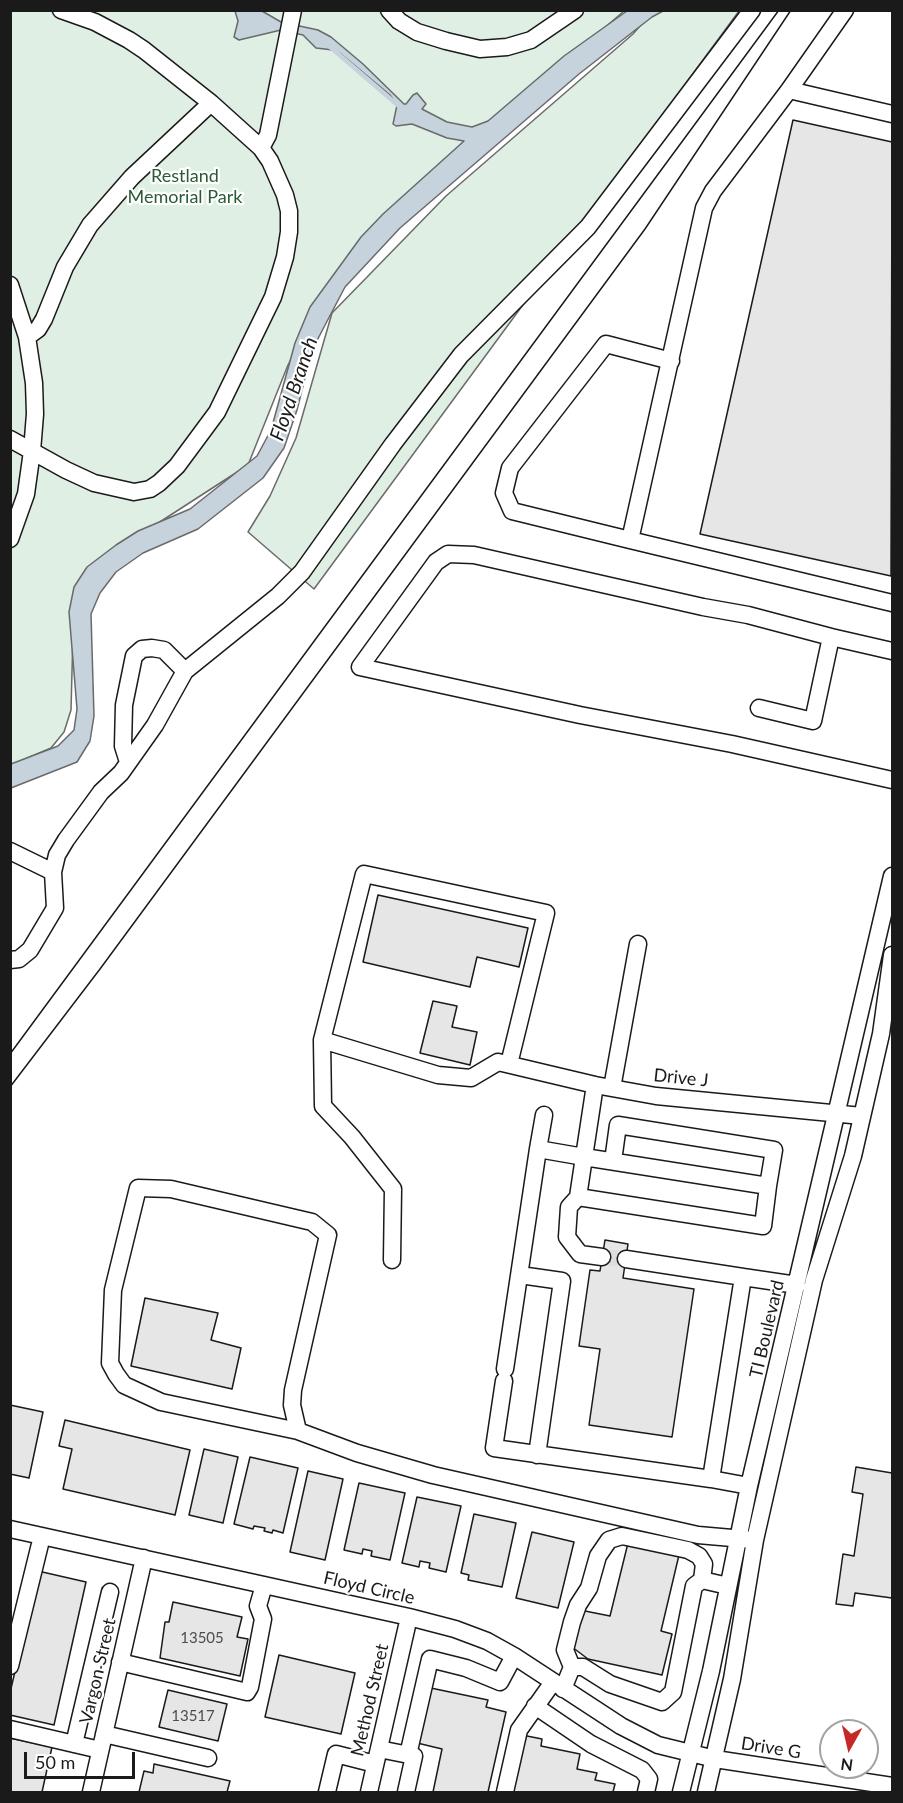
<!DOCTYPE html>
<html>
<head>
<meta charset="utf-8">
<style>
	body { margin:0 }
	#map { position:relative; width:903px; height:1803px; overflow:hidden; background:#fff; font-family:Lato,sans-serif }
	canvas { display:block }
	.frame { position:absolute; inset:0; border:12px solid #1a1a1a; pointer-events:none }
	.north { position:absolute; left:819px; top:1719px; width:60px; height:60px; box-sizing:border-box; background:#fff; border:2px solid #a3a3a3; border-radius:50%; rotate:188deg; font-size:16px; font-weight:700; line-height:24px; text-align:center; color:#1a1a1a }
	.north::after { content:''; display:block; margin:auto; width:21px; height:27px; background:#c62828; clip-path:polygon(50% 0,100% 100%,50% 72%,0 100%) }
	.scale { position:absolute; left:24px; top:1752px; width:111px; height:27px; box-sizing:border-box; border:3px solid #1a1a1a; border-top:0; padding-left:8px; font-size:18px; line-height:21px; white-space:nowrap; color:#1a1a1a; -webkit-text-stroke:4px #fff; paint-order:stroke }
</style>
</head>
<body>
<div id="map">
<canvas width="903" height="1803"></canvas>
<div class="frame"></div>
<div class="north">N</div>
<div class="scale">50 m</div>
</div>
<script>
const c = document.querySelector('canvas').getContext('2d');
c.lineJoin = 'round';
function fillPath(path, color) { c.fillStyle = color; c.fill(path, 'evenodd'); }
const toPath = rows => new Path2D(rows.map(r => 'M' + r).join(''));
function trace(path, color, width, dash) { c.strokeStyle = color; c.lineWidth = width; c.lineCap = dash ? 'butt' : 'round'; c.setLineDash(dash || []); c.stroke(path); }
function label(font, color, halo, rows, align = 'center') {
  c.font = font + ' Lato,sans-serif'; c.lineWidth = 4.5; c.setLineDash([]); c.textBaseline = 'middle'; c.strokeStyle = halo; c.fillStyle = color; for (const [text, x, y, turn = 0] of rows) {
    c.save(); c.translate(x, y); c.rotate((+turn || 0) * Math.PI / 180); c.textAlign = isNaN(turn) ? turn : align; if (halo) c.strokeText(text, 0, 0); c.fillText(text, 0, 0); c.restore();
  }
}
const green = toPath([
	[11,11,624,11,375,226,328,288,288,365,248,465,101,560,74,595,71,710,64,732,51,748,11,765,11,11],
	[653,11,739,11,314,589,248,532,270,496,296,438,332,313,446,196,633,34,653,11]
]);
fillPath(green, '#e0efe3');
trace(green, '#6a6a6a', 1.5);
const water = toPath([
	[235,11,262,11,281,22,318,30,331,37,363,64,404,104,406,104,413,95,417,93,426,104,422,109,447,122,472,127,488,121,564,56,627,11,663,11,652,17,579,74,400,228,345,287,312,350,297,410,284,448,263,478,198,529,143,553,116,572,100,593,91,614,94,716,90,741,77,762,11,788,11,764,58,746,74,730,77,709,69,612,74,587,87,567,116,545,138,531,190,509,257,456,271,430,295,343,310,307,361,237,383,214,464,141,447,138,412,124,396,126,393,124,397,105,390,95,341,54,333,50,316,48,303,35,281,30,239,40,234,37,238,21,235,11]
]);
fillPath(water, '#c6d2dc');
trace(water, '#6a6a6a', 1.5);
trace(toPath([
	[329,46,400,107]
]), '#c6d2dc', 4.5);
const building = toPath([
	[793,120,892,142,891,576,700,534,793,120],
	[378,895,528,928,519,967,477,957,470,987,363,962,378,895],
	[433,1001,457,1006,452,1027,477,1032,470,1065,420,1053,433,1001],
	[605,1240,628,1244,623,1278,694,1289,672,1437,589,1425,600,1349,579,1346,590,1270,600,1271,605,1240],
	[145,1298,218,1313,211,1340,241,1348,232,1389,131,1366,145,1298],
	[10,1405,43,1412,29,1478,10,1474,10,1405],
	[65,1420,190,1450,175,1515,63,1489,72,1449,59,1446,65,1420],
	[204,1449,238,1457,223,1523,189,1515,204,1449],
	[250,1457,298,1468,283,1533,273,1530,272,1533,264,1531,265,1528,254,1526,253,1529,234,1524,250,1457],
	[856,1467,892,1473,892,1598,855,1593,853,1606,836,1604,843,1554,854,1556,863,1494,852,1492,856,1467],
	[308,1471,343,1479,325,1560,290,1552,308,1471],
	[359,1483,405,1493,390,1560,371,1556,372,1551,363,1549,362,1554,344,1550,359,1483],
	[417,1497,461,1506,446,1572,429,1568,430,1563,420,1561,419,1567,402,1563,417,1497],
	[474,1514,516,1523,502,1587,468,1580,469,1575,461,1573,474,1514],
	[532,1532,574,1542,558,1608,516,1598,532,1532],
	[628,1543,679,1555,661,1631,672,1634,662,1675,588,1659,572,1647,580,1610,610,1616,628,1543],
	[38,1571,86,1582,54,1725,10,1715,10,1693,38,1571],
	[173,1602,242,1617,237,1637,248,1639,240,1676,160,1658,165,1622,169,1622,173,1602],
	[279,1655,355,1673,341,1734,265,1717,279,1655],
	[426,1687,488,1700,486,1707,506,1712,488,1792,433,1792,442,1749,413,1742,426,1687],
	[168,1690,227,1704,218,1741,159,1727,168,1690],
	[522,1735,542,1739,541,1746,580,1754,577,1769,597,1773,595,1780,615,1784,613,1792,509,1792,522,1735],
	[10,1738,52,1747,42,1792,10,1792,10,1738],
	[154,1764,230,1781,227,1792,139,1792,144,1771,153,1773,154,1764]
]);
fillPath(building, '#e6e6e6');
trace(building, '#1a1a1a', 1.5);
trace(toPath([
	[602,1257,626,1259]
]), '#ddd', 16, [16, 8]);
const minor = toPath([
	[389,10,399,21,417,32,446,41,480,49,507,47,531,40,575,10],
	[845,10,789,90,713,191,704,208,630,540,892,603],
	[789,90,892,114],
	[261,148,268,135,293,10],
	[10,285,27,337,34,383,35,414,32,451,26,494,10,539],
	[27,337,38,329,44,319,65,267,90,225,132,177,211,103],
	[10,439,66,470,94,483,134,492,150,489,159,483,177,466,217,412,273,297,285,257,289,232,289,211,285,195,270,161,261,148,211,103,144,50,129,40,95,22,61,10],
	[630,540,512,511,504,493,510,468,606,344,671,361],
	[831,637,748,615,703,607,474,555,448,554,436,562,360,667,580,715,732,744,892,780],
	[759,708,813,721,831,637,892,651],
	[128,762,123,746,124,705,134,656,142,649,152,648,164,650,185,671],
	[10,851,53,872,55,908,30,950,19,959,10,960],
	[53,872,57,855,66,840,101,792,121,773,155,725,185,671,278,596,302,572,393,444,461,355,588,227,752,10],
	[322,1040,323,1106,352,1137,393,1189,392,1260],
	[509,1064,546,913,364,874,322,1040,438,1075,471,1078,498,1062,595,1085,656,1096,862,1116],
	[612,1088,638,944],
	[538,1149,544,1115],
	[613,1161,618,1125,774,1150,768,1186],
	[578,1197,569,1207,567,1237,580,1254,602,1257],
	[626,1259,743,1277],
	[520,1275,562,1281,537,1455],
	[505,1369,538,1149,584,1157,578,1197,763,1226,768,1186,584,1157,595,1085],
	[504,1381,494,1448,711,1479,743,1277,797,1285],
	[298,1431,161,1402,124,1385,116,1374,110,1363,113,1290,138,1188,171,1189,312,1222,328,1235,293,1390,292,1405,298,1431,357,1453,433,1475,698,1535,755,1540],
	[711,1479,749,1486],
	[10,1529,409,1617,455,1629,487,1641,514,1656,621,1726,658,1745,715,1759,892,1786],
	[120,1662,247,1692,250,1687,263,1619,258,1606,264,1585],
	[10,1666,42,1536],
	[572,1667,565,1650,572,1622,578,1605,589,1588,598,1556,609,1540,622,1536,688,1550,699,1556,704,1564,702,1580],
	[563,1689,572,1667,583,1667,610,1684,662,1702,673,1692,694,1586,702,1580,728,1586],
	[535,1706,591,1744,642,1770,649,1779,646,1792],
	[10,1729,100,1750],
	[104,1734,208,1758],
	[74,1744,110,1592],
	[379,1749,414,1756,406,1792],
	[408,1755,430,1659,466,1668,500,1682,514,1656],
	[91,1792,144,1558],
	[327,1792,336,1754,375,1764],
	[369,1792,409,1617],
	[505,1792,519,1730,553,1682],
	[681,1792,711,1671,749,1486,892,876],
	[706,1792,732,1679,755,1540,814,1280,853,1156,881,1034,892,955]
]);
trace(minor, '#1a1a1a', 19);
trace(minor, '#fff', 16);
trace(toPath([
	[10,1054,779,10],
	[10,1087,100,969,645,229,791,10]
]), '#1a1a1a', 1.5);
label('15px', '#4d4d4d', null, [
	["13505",202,1638],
	["13517",193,1716]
]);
label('18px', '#2b5a34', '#fff', [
	["Restland",185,176],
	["Memorial Park",185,197]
]);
label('18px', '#1a1a1a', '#fff', [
	["Drive J",681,1078,6],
	["TI Boulevard",767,1329,-77],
	["Floyd Circle",369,1588,13],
	["Vargon Street",98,1671,-77],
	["Method Street",370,1700,-77],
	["Drive G",771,1748,9]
]);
label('italic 20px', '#1a1a1a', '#fff', [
	["Floyd Branch",294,389,-71]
]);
</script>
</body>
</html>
